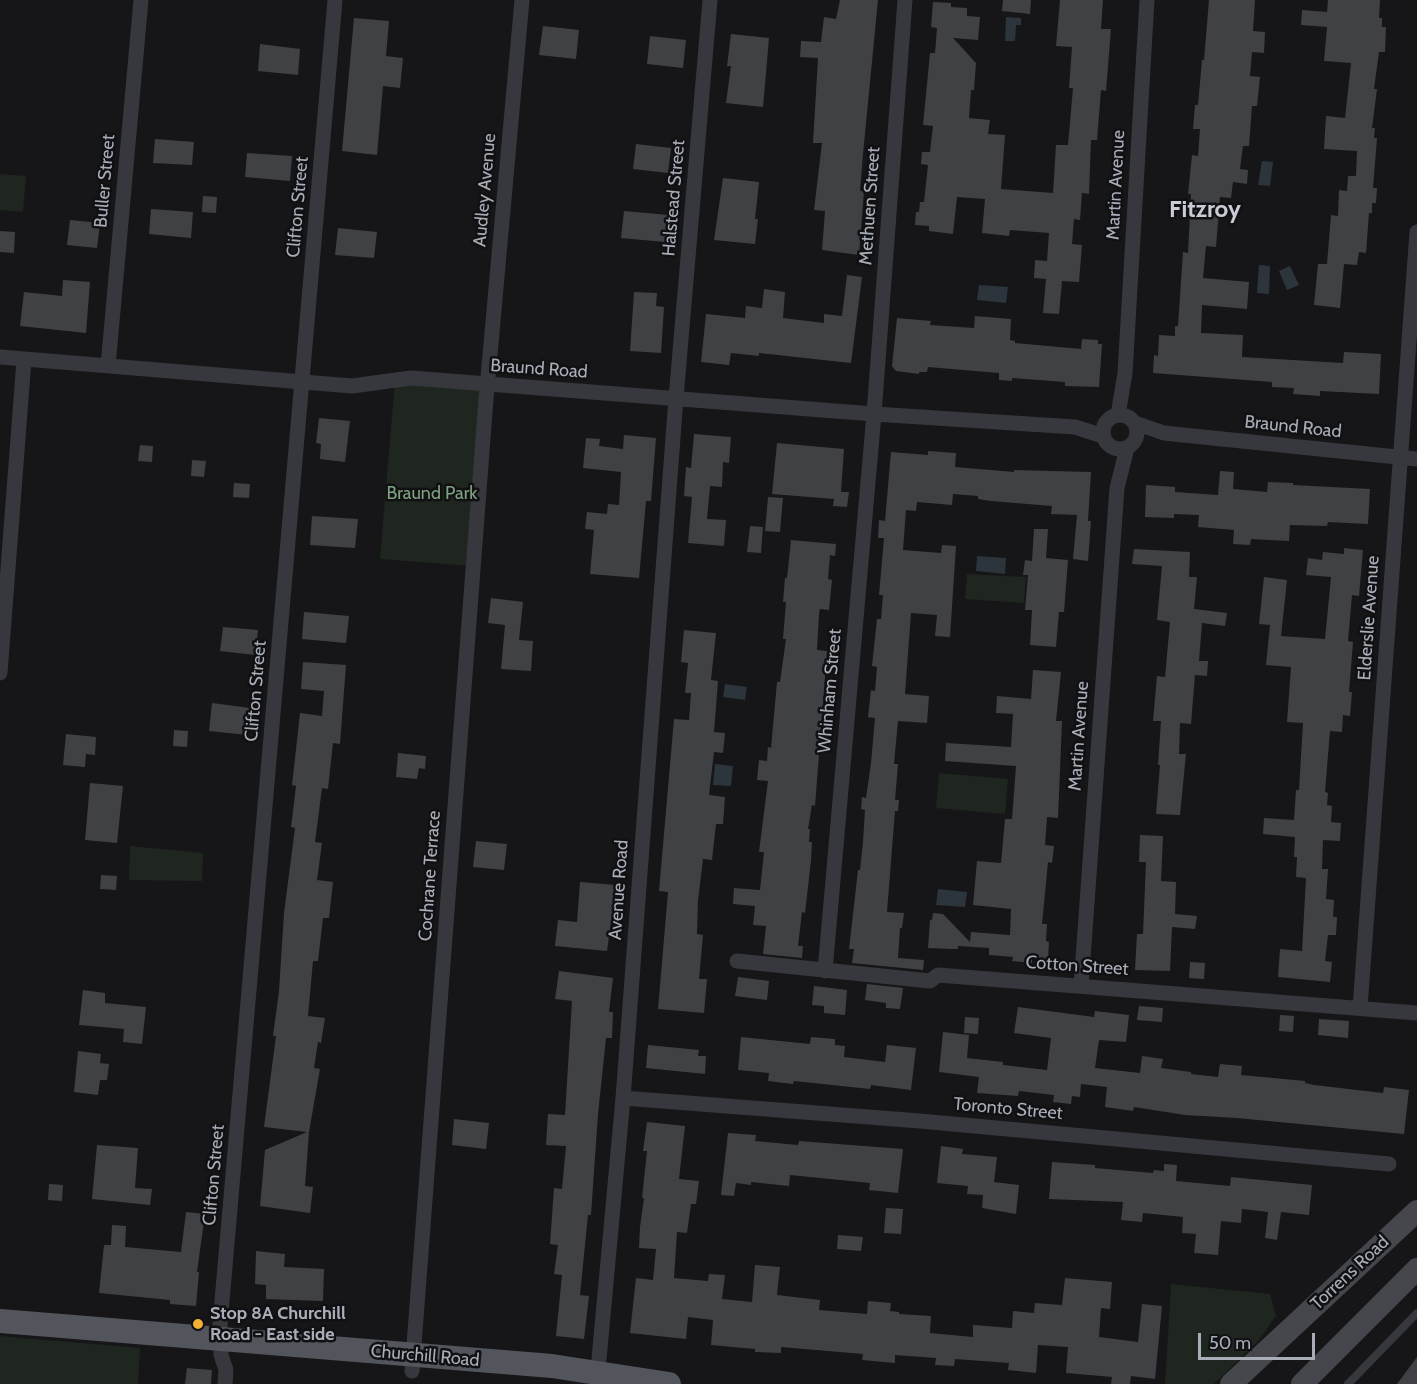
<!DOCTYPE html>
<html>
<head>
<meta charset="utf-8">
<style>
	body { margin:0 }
	#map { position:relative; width:1417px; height:1384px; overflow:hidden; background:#161618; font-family:Cabin,sans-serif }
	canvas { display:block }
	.scale { position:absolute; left:1198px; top:1333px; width:117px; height:27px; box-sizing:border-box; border:3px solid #a8adb8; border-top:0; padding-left:8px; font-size:18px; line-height:21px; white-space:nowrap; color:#a8adb8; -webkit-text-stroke:4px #111113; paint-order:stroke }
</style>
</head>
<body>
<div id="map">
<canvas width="1417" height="1384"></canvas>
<div class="scale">50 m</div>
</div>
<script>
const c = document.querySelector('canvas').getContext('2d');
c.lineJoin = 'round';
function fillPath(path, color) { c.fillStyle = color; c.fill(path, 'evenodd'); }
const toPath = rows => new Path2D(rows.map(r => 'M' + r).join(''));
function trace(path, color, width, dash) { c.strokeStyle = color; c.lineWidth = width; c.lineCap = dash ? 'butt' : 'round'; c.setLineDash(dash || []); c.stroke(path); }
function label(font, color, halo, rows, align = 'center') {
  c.font = font + ' Cabin,sans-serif'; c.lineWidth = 5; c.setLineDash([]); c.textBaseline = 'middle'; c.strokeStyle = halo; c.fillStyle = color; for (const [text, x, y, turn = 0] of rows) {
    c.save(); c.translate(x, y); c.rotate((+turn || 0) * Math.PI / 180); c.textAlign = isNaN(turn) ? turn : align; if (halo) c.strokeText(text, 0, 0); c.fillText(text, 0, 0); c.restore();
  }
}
fillPath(toPath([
	[0,174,26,176,23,212,0,210],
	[395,380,487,384,473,566,380,559],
	[967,574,1026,577,1024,603,965,599],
	[939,773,1008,779,1005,814,936,808],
	[130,846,203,853,202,881,129,880],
	[1171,1284,1270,1294,1276,1316,1259,1340,1214,1384,1165,1384],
	[0,1336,140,1348,138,1384,0,1384]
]), '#1e261f');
fillPath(toPath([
	[1006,17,1021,18,1021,25,1016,25,1015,41,1005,41],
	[1262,161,1273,162,1270,186,1258,185],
	[1259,265,1270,266,1269,294,1257,293],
	[1290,266,1299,285,1287,290,1279,271],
	[979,285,1008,287,1006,303,977,300],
	[977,556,1006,558,1005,574,976,571],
	[725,684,747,687,745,700,723,697],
	[715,764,733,766,731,786,713,785],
	[938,889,967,892,965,907,936,905]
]), '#2c353c');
fillPath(toPath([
	[840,0,878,0,863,154,860,191,864,191,859,255,822,250,825,211,814,210,822,143,813,143,818,58,800,57,801,41,821,42,824,17,836,19],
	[1003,0,1031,0,1030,14,1002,11],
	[1060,0,1103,0,1101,29,1111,29,1106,91,1101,90,1097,140,1091,140,1089,194,1082,193,1080,220,1074,219,1072,244,1082,245,1079,282,1062,281,1059,314,1043,313,1046,279,1034,278,1035,260,1047,261,1049,233,1010,230,1009,236,982,233,985,199,957,197,953,234,929,231,929,226,915,225,916,212,919,212,920,202,924,202,928,165,921,164,922,152,930,152,933,126,923,125,930,53,935,53,937,28,931,27,933,2,951,3,951,7,967,8,967,16,980,17,978,40,953,38,976,63,974,90,971,90,969,118,990,120,988,134,1005,135,1001,189,1053,193,1056,145,1068,145,1073,88,1069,88,1072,47,1056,46],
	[1209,0,1255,0,1253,31,1265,32,1264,53,1252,52,1250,76,1260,77,1257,106,1252,106,1249,146,1243,146,1240,169,1248,170,1247,184,1233,182,1231,198,1220,197,1216,247,1206,246,1203,278,1249,282,1247,309,1202,305,1201,333,1243,335,1242,357,1343,363,1344,352,1381,354,1379,394,1320,391,1320,396,1293,394,1294,388,1272,387,1272,382,1153,373,1154,355,1158,356,1159,335,1175,336,1175,326,1178,326,1183,252,1188,253,1191,194,1188,194,1192,155,1198,156,1200,129,1193,129,1195,105,1198,105,1202,60,1204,60],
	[1328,0,1380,0,1379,18,1382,18,1382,27,1386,27,1385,52,1379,52,1374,89,1377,89,1372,128,1375,128,1374,138,1377,138,1373,188,1377,188,1376,203,1372,203,1372,213,1369,213,1366,253,1359,252,1357,265,1344,264,1340,308,1314,305,1318,264,1327,264,1331,215,1338,216,1339,190,1347,191,1348,176,1356,176,1357,151,1324,149,1326,116,1345,118,1351,63,1324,61,1327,27,1301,25,1302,10,1327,12],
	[354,18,389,21,386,56,403,58,400,88,383,86,377,155,342,151],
	[543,26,579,30,576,59,539,55],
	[731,34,769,38,763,107,726,103,731,66,727,66],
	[650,36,686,40,683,68,647,64],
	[260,44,300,49,298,75,258,71],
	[155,139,194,142,192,165,153,163],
	[636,144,671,148,668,173,633,169],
	[247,153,292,156,290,181,245,177],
	[723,178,759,182,755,219,758,219,755,244,714,240],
	[203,196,217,197,216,213,202,212],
	[151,209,193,212,191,238,149,234],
	[624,211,668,215,665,242,621,238],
	[70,220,100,223,97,248,67,245],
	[338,228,377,232,374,258,335,255],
	[0,231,15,232,14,253,0,252],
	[847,275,862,277,851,363,759,353,759,356,731,353,729,365,701,362,706,314,745,318,746,306,762,308,764,289,785,292,783,318,824,323,824,314,842,316],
	[63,280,90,282,86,333,20,326,24,292,62,296],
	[634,292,657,293,656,306,664,307,661,353,630,351],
	[975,316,1011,319,1010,340,1015,341,1015,343,1081,349,1082,339,1098,340,1098,344,1102,344,1099,387,1065,386,1065,382,1012,378,1012,381,999,380,999,373,928,367,927,372,919,372,919,374,896,371,892,366,897,318,931,321,930,325,974,328],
	[319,418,350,421,345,462,320,459,321,444,316,443],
	[694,434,731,437,729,463,723,462,722,487,710,486,707,519,726,520,724,546,688,543,692,497,684,496,686,467,691,468],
	[624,435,656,438,651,501,646,501,639,578,590,574,594,530,585,529,587,512,607,514,608,504,619,505,621,472,583,468,586,438,600,439,599,446,623,449],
	[777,443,844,449,841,492,849,492,847,507,833,506,834,499,772,494],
	[140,445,153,446,152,462,138,461],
	[928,451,956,453,955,467,1014,472,1014,470,1091,472,1088,521,1091,521,1088,561,1073,559,1077,515,1051,514,1052,506,991,501,978,499,978,496,953,494,952,505,917,502,916,511,906,510,903,550,941,553,942,545,956,546,950,637,935,636,937,615,911,613,905,694,929,696,927,723,898,721,894,764,898,764,895,800,899,800,898,811,895,811,887,912,904,913,902,928,900,928,898,958,924,960,923,970,852,963,854,949,849,949,858,870,860,870,863,842,865,810,861,809,862,797,866,798,871,763,875,718,868,717,871,690,875,691,877,667,872,666,877,619,881,619,883,595,879,595,884,538,878,538,879,520,885,521,891,452,928,455],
	[192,460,206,461,204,477,191,476],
	[1220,471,1234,472,1233,489,1267,492,1268,482,1293,483,1293,485,1370,489,1368,524,1328,522,1327,526,1290,525,1289,541,1251,539,1250,545,1233,544,1234,530,1198,527,1199,515,1174,514,1174,518,1145,517,1146,485,1175,487,1175,492,1218,495],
	[234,483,250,484,249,498,233,497],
	[768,497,783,498,780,532,765,531],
	[312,516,358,519,355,548,310,545],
	[750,526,763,527,761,553,747,552],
	[1034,529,1048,529,1046,558,1068,560,1064,612,1059,612,1056,647,1030,645,1032,610,1025,610,1028,575,1023,575,1025,560,1032,561],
	[791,540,836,544,835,556,830,555,828,579,832,580,829,610,820,609,819,614,817,650,827,651,815,806,812,805,808,829,810,829,809,842,812,842,811,861,805,913,802,912,798,946,803,946,802,958,763,954,766,926,753,925,755,906,733,904,734,888,760,890,764,852,759,852,768,781,757,780,759,760,767,761,768,747,771,748,777,682,780,682,786,639,783,639,786,602,783,602,785,578,787,578],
	[1344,548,1363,550,1359,596,1352,595,1348,641,1353,642,1349,692,1352,692,1350,716,1343,715,1342,732,1330,731,1325,792,1328,793,1327,805,1332,806,1331,822,1341,823,1340,841,1323,840,1322,869,1328,869,1326,899,1334,900,1333,917,1337,917,1336,935,1328,935,1325,961,1332,962,1330,982,1278,977,1280,949,1302,951,1306,878,1296,877,1297,857,1294,857,1295,837,1263,834,1264,818,1294,820,1296,790,1299,790,1303,723,1287,722,1291,667,1266,665,1270,625,1259,624,1264,577,1287,580,1281,636,1325,639,1331,577,1306,575,1308,558,1322,560,1323,552,1344,554],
	[1134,549,1190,552,1189,577,1197,577,1194,609,1227,613,1225,626,1202,623,1199,661,1208,661,1207,676,1195,675,1191,724,1180,723,1179,754,1186,754,1180,815,1156,814,1160,765,1158,765,1161,721,1153,721,1157,676,1165,677,1170,622,1157,620,1162,566,1132,564],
	[491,598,523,602,519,640,533,641,531,671,501,669,505,625,488,623],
	[304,612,349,616,346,643,302,639],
	[223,627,258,630,255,655,220,651],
	[684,630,716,633,711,680,718,681,714,732,725,733,723,753,714,752,709,795,725,797,723,824,716,824,712,860,703,859,698,901,697,934,703,935,699,979,707,979,704,1013,658,1009,668,892,659,891,674,719,689,720,691,693,685,693,688,663,681,662],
	[303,662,346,665,340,744,333,743,328,789,322,788,315,842,322,843,317,880,333,882,329,918,323,918,318,961,313,961,308,1016,325,1018,321,1043,318,1042,314,1068,320,1069,309,1132,305,1186,313,1187,310,1213,260,1206,265,1150,307,1132,264,1127,276,1036,273,1036,279,991,284,913,295,828,291,827,296,786,292,785,300,713,322,716,324,691,301,689],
	[1033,670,1061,672,1056,721,1062,721,1058,818,1047,817,1045,845,1054,846,1052,863,1048,862,1042,924,1047,924,1046,941,1049,942,1048,959,1032,958,1032,963,1012,961,1013,957,989,955,989,948,958,946,958,949,953,949,928,948,930,920,932,920,933,913,943,914,970,942,971,932,1010,935,1011,909,973,905,977,861,1001,863,1005,819,1012,819,1016,766,945,761,946,743,1011,747,1013,714,996,713,997,696,1031,699],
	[212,703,250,708,248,735,209,731],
	[174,730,188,731,187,747,173,746],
	[66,734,96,737,95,755,86,754,85,767,63,765],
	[398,753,426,756,425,769,419,768,417,779,396,777],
	[90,783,123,786,117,843,85,840],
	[1140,835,1163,836,1161,881,1176,882,1175,914,1197,916,1195,929,1172,927,1170,971,1135,970,1137,934,1143,934,1146,862,1139,862],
	[476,841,507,844,504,870,473,867],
	[101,875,117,876,116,890,100,889],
	[580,882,616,885,607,951,555,946,558,920,577,922],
	[1190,962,1205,963,1204,979,1189,978],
	[559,971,613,978,609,1012,613,1012,612,1038,606,1038,598,1114,591,1215,588,1215,580,1295,589,1296,584,1339,556,1336,562,1275,554,1274,558,1245,550,1244,554,1188,562,1189,566,1146,546,1145,548,1114,565,1115,572,1001,555,999],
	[738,977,769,981,767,1000,735,996],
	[867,984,903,988,900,1009,886,1008,886,1003,865,1000],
	[814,986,847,990,845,1015,824,1013,824,1006,812,1005],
	[83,990,105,993,105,1003,146,1007,142,1044,123,1042,124,1029,79,1025],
	[1139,1006,1163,1008,1162,1022,1137,1020],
	[1018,1007,1094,1017,1095,1011,1129,1015,1126,1042,1099,1040,1095,1068,1140,1073,1142,1056,1163,1059,1161,1068,1191,1072,1191,1074,1218,1077,1220,1064,1242,1066,1241,1075,1305,1081,1305,1083,1314,1085,1383,1093,1384,1087,1409,1090,1404,1134,1237,1118,1185,1115,1134,1107,1133,1111,1105,1107,1107,1087,1081,1084,1080,1097,1072,1096,1071,1104,1053,1102,1054,1095,1019,1091,1018,1096,977,1093,979,1077,939,1072,943,1032,969,1035,967,1058,1003,1062,1003,1065,1047,1070,1051,1038,1014,1033],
	[1280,1015,1294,1016,1293,1032,1279,1031],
	[965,1017,979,1018,978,1034,964,1033],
	[1319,1019,1349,1021,1348,1038,1318,1035],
	[741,1037,810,1044,811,1037,835,1039,835,1045,845,1046,844,1057,885,1062,887,1045,916,1048,911,1090,871,1085,870,1089,794,1081,793,1084,768,1081,769,1073,738,1070],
	[648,1045,699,1050,698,1056,706,1056,705,1074,646,1068],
	[78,1051,101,1054,100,1063,109,1064,107,1080,100,1080,98,1095,74,1092],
	[454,1119,489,1123,486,1149,452,1145],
	[647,1122,685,1126,679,1179,699,1181,696,1204,691,1204,687,1233,677,1232,674,1278,708,1281,709,1274,725,1275,722,1299,752,1302,755,1265,780,1267,777,1295,820,1300,819,1310,867,1314,868,1301,891,1303,890,1311,899,1312,899,1314,931,1316,930,1333,973,1337,973,1325,1012,1328,1013,1311,1034,1313,1035,1303,1062,1305,1065,1278,1112,1282,1110,1309,1101,1308,1099,1337,1138,1342,1142,1304,1162,1306,1155,1379,1131,1376,1130,1384,1111,1384,1112,1377,1066,1373,1068,1347,1038,1345,1036,1373,1008,1370,1009,1363,955,1359,954,1366,935,1365,936,1358,895,1355,895,1363,862,1360,863,1354,781,1347,781,1353,755,1352,755,1349,711,1345,713,1320,688,1317,686,1339,630,1333,636,1278,653,1280,656,1249,639,1248,640,1227,644,1198,642,1198,647,1151,643,1151],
	[728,1133,756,1135,755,1141,798,1145,799,1141,903,1149,898,1193,869,1190,870,1183,790,1175,789,1186,751,1182,751,1185,736,1183,734,1196,721,1195],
	[97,1145,138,1148,135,1188,152,1189,150,1205,92,1199],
	[941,1146,963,1149,962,1154,997,1157,994,1182,1019,1185,1016,1214,982,1208,983,1195,967,1194,968,1186,937,1183],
	[1052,1162,1095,1165,1095,1168,1153,1173,1154,1170,1164,1171,1164,1164,1177,1165,1176,1181,1230,1186,1231,1177,1312,1185,1309,1215,1281,1212,1277,1240,1265,1238,1268,1212,1242,1209,1241,1223,1221,1221,1218,1255,1194,1253,1196,1234,1182,1233,1183,1217,1143,1213,1142,1222,1121,1220,1123,1202,1049,1199],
	[49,1184,63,1185,62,1201,48,1200],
	[886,1208,903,1209,901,1234,884,1233],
	[186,1212,205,1214,197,1272,199,1272,196,1306,170,1304,170,1300,99,1293,104,1245,111,1245,112,1225,126,1226,125,1247,181,1252],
	[838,1235,863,1237,861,1251,837,1249],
	[256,1251,285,1254,284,1267,324,1269,323,1301,266,1299,266,1285,255,1284],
	[1417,1357,1417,1384,1397,1384],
	[187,1368,212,1370,211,1384,185,1384]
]), '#404145');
trace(toPath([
	[1348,1384,1417,1313]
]), '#37383d', 8);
trace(toPath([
	[0,357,352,386,411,378,874,414,1075,427,1103,436],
	[108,366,141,0],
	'1103 432a17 17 0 1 1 34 0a17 17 0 1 1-34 0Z',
	[1118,415,1125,373,1147,0],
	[1135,423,1164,433,1417,459],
	[0,673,24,360],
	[737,961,930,981,938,975,1417,1013],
	[825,971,874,414,905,0],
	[1081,986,1117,488,1127,448],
	[1360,1008,1417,232],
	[623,1098,920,1121,1389,1164],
	[412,1371,486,399,522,0],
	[597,1381,623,1098,676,398,710,0],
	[225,1384,226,1370,221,1355,220,1324,335,0]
]), '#37383d', 15);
trace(toPath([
	[1231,1384,1417,1211],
	[1302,1384,1417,1269]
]), '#45474d', 22);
trace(toPath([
	[0,1321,552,1366,669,1384]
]), '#53555c', 24);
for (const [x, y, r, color] of [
	[198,1324,6,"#f2b134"]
]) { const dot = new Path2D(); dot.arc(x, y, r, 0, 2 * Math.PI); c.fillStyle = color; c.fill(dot); trace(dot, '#111113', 2); }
label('18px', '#a8adb8', '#111113', [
	["Buller Street",105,181,-85],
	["Martin Avenue",1116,185,-87],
	["Audley Avenue",485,190,-85],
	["Halstead Street",674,198,-85],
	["Methuen Street",870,206,-86],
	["Clifton Street",298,207,-85],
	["Braund Road",539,369,4],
	["Braund Road",1293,427,6],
	["Elderslie Avenue",1369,618,-86],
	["Clifton Street",256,691,-85],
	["Whinham Street",830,691,-85],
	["Martin Avenue",1079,736,-86],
	["Cochrane Terrace",430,876,-86],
	["Avenue Road",619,890,-86],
	["Cotton Street",1077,966,4],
	["Toronto Street",1008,1109,5],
	["Clifton Street",214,1175,-85],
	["Torrens Road",1350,1273,-43],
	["Churchill Road",425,1356,5]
]);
label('18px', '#7fa381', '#111113', [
	["Braund Park",432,494]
]);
label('bold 18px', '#a8adb8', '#111113', [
	["Stop 8A Churchill",210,1314],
	["Road - East side",210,1335]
], 'left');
label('bold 24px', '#c9ccd4', '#111113', [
	["Fitzroy",1205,210]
]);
</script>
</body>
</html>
